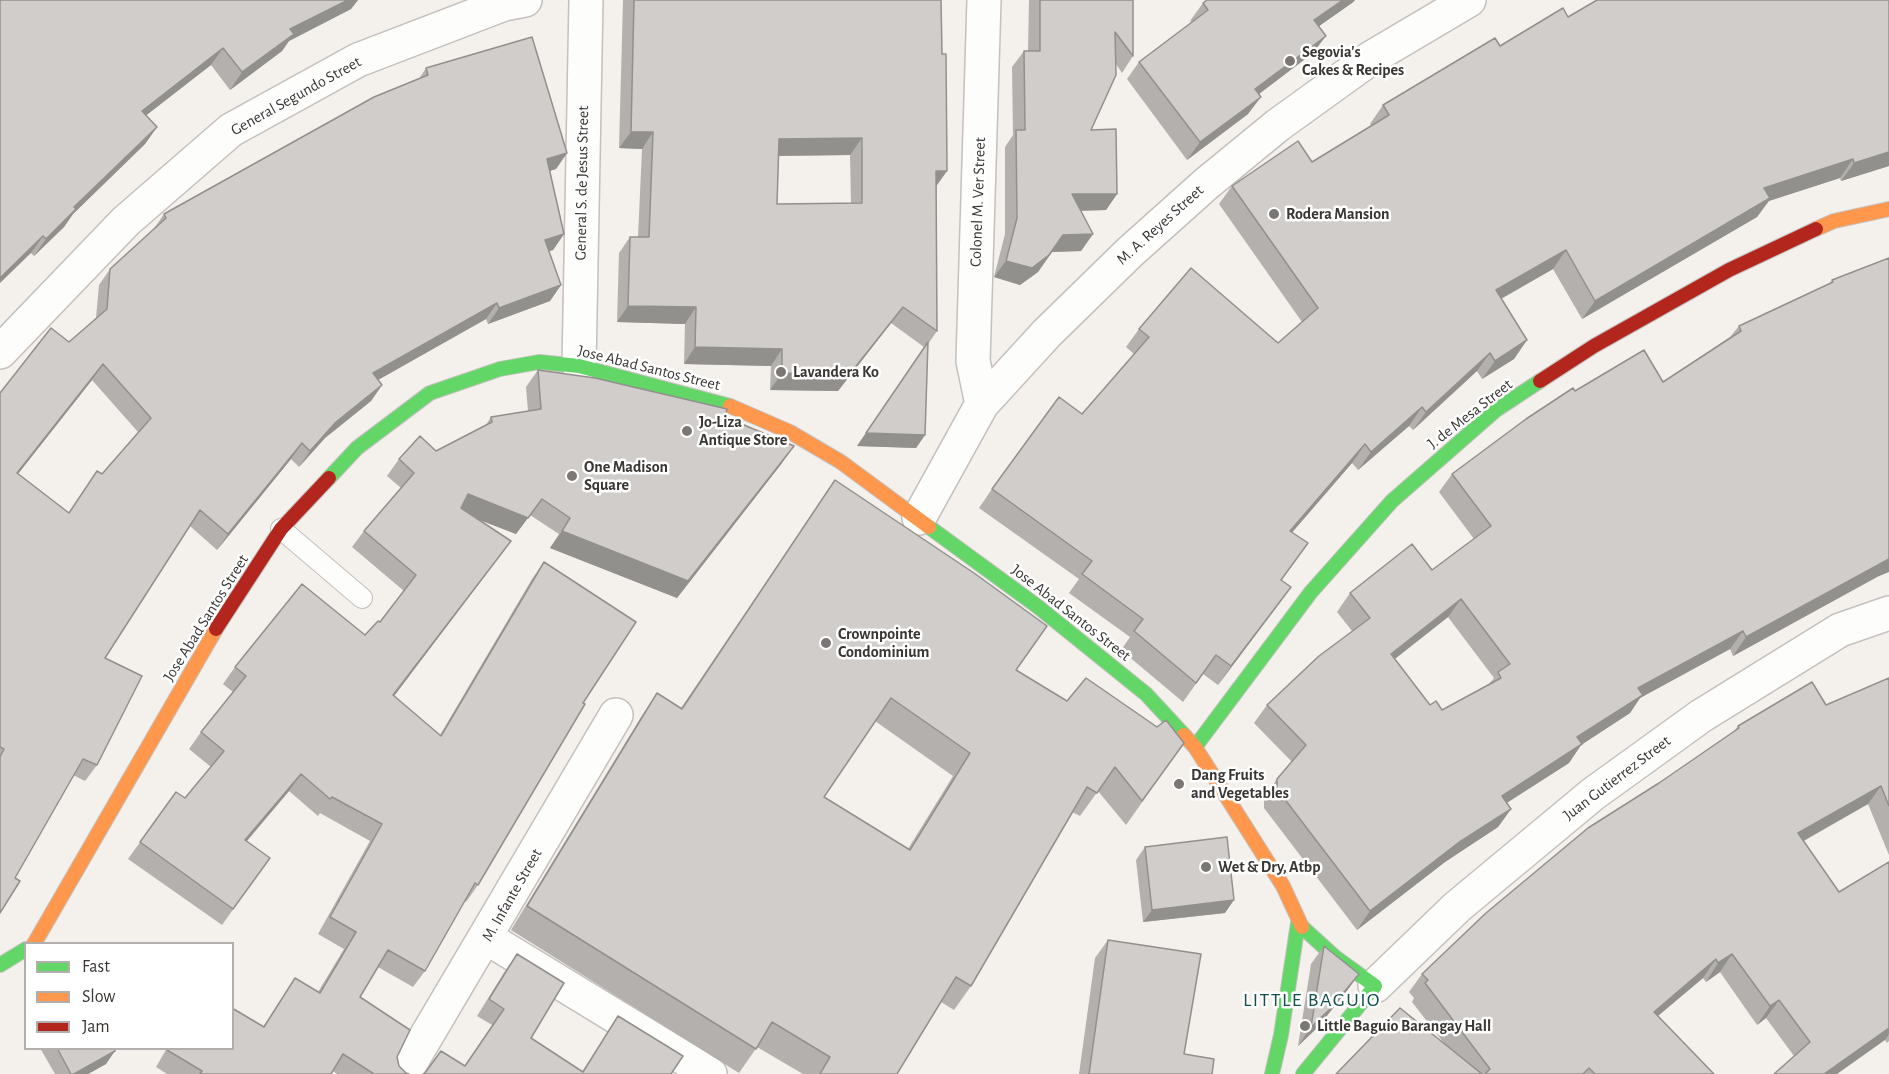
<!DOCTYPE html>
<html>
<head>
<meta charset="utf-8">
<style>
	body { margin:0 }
	#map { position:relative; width:1889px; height:1074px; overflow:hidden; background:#f4f0ec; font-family:"Alegreya Sans",sans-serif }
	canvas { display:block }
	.legend { position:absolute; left:24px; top:942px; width:210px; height:108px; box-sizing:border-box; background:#fff; border:2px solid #b0afae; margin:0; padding:8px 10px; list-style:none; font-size:18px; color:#393634 }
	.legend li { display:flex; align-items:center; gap:12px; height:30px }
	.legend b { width:30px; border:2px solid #b0afae }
</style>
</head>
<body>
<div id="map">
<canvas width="1889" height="1074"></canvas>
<ul class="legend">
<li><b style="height:8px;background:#63d668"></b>Fast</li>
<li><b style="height:8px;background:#ff974d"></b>Slow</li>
<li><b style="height:8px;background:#b3261e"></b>Jam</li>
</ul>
</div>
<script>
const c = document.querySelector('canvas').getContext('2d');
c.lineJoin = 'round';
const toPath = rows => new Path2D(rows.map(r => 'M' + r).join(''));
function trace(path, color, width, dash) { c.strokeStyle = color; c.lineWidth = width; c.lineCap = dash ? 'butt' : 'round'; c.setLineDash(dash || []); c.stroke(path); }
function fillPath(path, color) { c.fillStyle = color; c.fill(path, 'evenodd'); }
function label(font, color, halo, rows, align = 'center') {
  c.font = font + ' "Alegreya Sans",sans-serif'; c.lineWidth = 5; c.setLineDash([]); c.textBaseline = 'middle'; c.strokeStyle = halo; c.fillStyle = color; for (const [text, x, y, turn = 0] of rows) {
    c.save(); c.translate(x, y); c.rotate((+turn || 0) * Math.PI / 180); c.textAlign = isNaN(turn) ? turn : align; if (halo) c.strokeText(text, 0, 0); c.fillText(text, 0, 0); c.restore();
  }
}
const lane = toPath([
	[281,529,362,598]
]);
const street = toPath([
	[0,352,126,221,231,130,358,60,504,4,525,0],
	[579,366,586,0],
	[982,404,973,361,984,0],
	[919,518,982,404,1047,333,1130,252,1206,184,1278,125,1371,58,1469,0],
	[487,938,710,1074],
	[1375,986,1457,907,1593,794,1701,716,1840,630,1889,613],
	[404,1074,616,715]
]);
const fast = toPath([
	[329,478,357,448,430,393,500,369,539,362,579,366,730,406],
	[929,527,1037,606,1146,694,1184,735],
	[1195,747,1311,592,1392,501,1496,410,1540,381],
	[1302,927,1335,957,1375,986,1303,1074],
	[0,965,26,949],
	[1272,1074,1281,1035,1298,923]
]);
const slow = toPath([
	[1816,229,1834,221,1889,209],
	[730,406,790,432,841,462,929,527],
	[1184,735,1195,747,1283,886,1302,927],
	[34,944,216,629]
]);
const jam = toPath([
	[1540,381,1594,346,1729,270,1816,229],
	[216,629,281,529,329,478]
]);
trace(lane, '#c3c0bd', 22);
trace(street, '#c3c0bd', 36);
trace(fast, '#c3c0bd', 16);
trace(slow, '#c3c0bd', 16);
trace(jam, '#c3c0bd', 16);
trace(lane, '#fdfdfc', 20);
trace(street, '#fdfdfc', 33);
trace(fast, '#63d668', 14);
trace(slow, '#ff974d', 14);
trace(jam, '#b3261e', 14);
fillPath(toPath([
	[0,0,358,0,351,9,289,41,282,51,230,90,211,65,146,115,157,127,145,144,73,214,64,227,34,256,31,253],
	[623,0,941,0,942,54,947,171,936,187,937,331,928,344,925,435,916,448,857,446,924,347,891,323,838,391,770,390,771,366,684,364,685,324,617,322,619,253,630,237,638,237,642,149,619,148],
	[850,155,851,203,777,204,779,156],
	[1029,0,1133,0,1133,56,1122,73,1116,64,1091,130,1117,194,1106,210,1081,211,1093,234,1081,251,1052,252,1038,272,1020,285,994,277,1005,234,1005,147,1013,135,1012,67,1024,51,1028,51],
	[1207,0,1355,0,1352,3,1319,26,1313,53,1259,94,1248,114,1187,160,1127,79,1139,62,1192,22,1190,21,1203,3],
	[1568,17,1889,166,1841,181,1840,178,1768,201,1757,217,1582,319,1553,269,1501,299,1527,340,1514,359,1482,379,1477,371,1413,430,1409,426,1358,470,1352,463,1292,532,1281,580,1291,587,1278,605,1218,685,1203,674,1183,702,1121,650,1130,637,1069,593,1079,579,979,508,992,489,1082,414,1134,354,1126,347,1139,329,1278,343,1302,322,1219,204,1232,186,1312,162,1372,126,1370,124,1383,105,1500,46],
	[426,68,567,153,556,169,550,171,564,234,553,250,549,251,561,285,550,301,488,324,486,319,378,380,382,385,371,401,325,438,299,467,291,459,217,550,190,526,105,658,97,765,85,781,73,775,15,878,0,913,0,393,69,342,96,318,99,285,110,269,153,230,164,214,419,79],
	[92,380,138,432,102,474,97,471,69,513,18,474],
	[1889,258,1877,577,1733,656,1730,649,1640,698,1630,713,1581,745,1569,763,1507,803,1511,809,1498,827,1445,862,1357,930,1264,808,1264,798,1277,779,1292,762,1254,723,1267,705,1352,631,1337,612,1350,593,1432,570,1474,539,1439,492,1452,474,1575,391,1663,382,1730,337,1739,326,1829,284,1832,280],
	[1448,617,1494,678,1489,684,1442,710,1430,705,1395,659],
	[538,370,725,417,782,463,677,598,550,548,559,534,530,515,516,534,478,519,511,541,394,696,440,735,532,579,544,562,583,703,478,885,466,902,465,901,425,971,413,987,378,967,360,997,397,1057,399,1066,406,1073,409,1074,337,1074,333,1071,331,1074,167,1074,156,1067,167,1048,232,1048,263,1027,295,978,318,992,344,949,318,934,370,841,320,813,318,816,289,791,247,841,270,858,222,925,128,859,176,792,185,798,211,767,189,749,201,732,233,692,223,684,235,667,365,635,380,622,404,591,352,547,364,531,401,488,387,476,399,459,436,451,486,425,491,417,528,411,526,387],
	[835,480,1016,670,1067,701,1157,727,1184,743,1126,825,1098,791,1080,816,1072,812,971,986,954,1010,941,1002,897,1074,803,1074,757,1047,739,1073,511,930,641,717,657,693,681,708],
	[875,721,953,776,908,849,824,797],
	[1889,678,1889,855,1868,804,1804,841,1839,892,1889,862,1889,1041,1887,1043,1885,1040,1794,1056,1766,1018,1757,1025,1720,972,1706,982,1703,978,1658,1016,1714,1074,1336,1074,1443,1042,1412,1002,1414,998,1409,992,1422,974,1659,783,1734,731,1738,726,1826,705],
	[1145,847,1225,913,1143,922,1136,860],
	[1108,940,1184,1054,1212,1074,1079,1074,1095,958],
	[1324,946,1359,974,1346,992,1317,1028,1298,1046,1311,964],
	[517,954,531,1038,582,1072,607,1033,618,1016,671,1074,423,1074,465,1065,492,1025,477,1016,505,971],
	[40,1048,114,1048,106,1064,88,1074,55,1074]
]), '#b3b0ae');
fillPath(toPath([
	[348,0,358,0,351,9,289,41,282,51,230,90,242,72,290,29],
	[1343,0,1355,0,1352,3,1302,38,1314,20],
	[1326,36,1313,53,1243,106,1255,89],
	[223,48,211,65,130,128,142,111],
	[1261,97,1248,114,1187,160,1200,142],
	[157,127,145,144,73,214,64,227,34,256,46,239,74,207],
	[631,132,653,132,642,149,619,148],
	[862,138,850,155,768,156,779,139],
	[1889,152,1889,166,1841,181,1854,163],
	[567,153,556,169,536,175,547,159],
	[1853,159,1840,178,1769,201,1757,217,1582,319,1595,301,1764,188],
	[936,171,947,171,935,187],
	[1072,194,1117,194,1106,210,1061,211],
	[564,234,553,250,533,256,545,240],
	[1093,234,1081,251,1052,252,1038,272,1020,285,994,277,1006,261,1063,235],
	[43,236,31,253,0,283,0,278],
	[1566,250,1553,269,1483,309,1496,290],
	[561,285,550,301,488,324,499,308],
	[497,303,486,319,362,389,373,373],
	[628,306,696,307,685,324,617,322],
	[903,307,891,323,838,391,770,390,782,373],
	[1527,340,1514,359,1482,379,1495,361],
	[695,347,782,349,771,366,684,364],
	[1490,353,1477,371,1413,430,1426,412],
	[103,364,92,380,6,489,17,473],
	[382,385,371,401,325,438,299,467,310,451,336,422],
	[1422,407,1409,426,1358,470,1371,452],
	[866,433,925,435,916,448,857,446],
	[302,443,291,459,217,550,228,534],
	[1365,444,1352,463,1277,550,1290,531],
	[794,446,782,463,677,598,550,548,562,531],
	[468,494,542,499,516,534,456,511],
	[511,541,499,557,382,712,393,695],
	[1889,559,1889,572,1877,577,1733,656,1746,637],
	[1291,587,1278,605,1218,685,1231,666],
	[1461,599,1448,617,1378,672,1391,654],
	[1743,631,1730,649,1640,698,1630,713,1581,745,1569,763,1489,814,1502,796,1577,737,1638,688],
	[301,774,289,791,233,857,245,840],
	[1881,786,1868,804,1785,851,1798,833],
	[1511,809,1498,827,1445,862,1357,930,1370,911,1458,843],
	[1234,900,1225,913,1143,922,1152,910],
	[1732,954,1720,972,1706,982,1718,963],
	[1716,959,1703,978,1641,1030,1654,1012],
	[1359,974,1346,992,1317,1028,1298,1046,1311,1027],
	[1779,1000,1766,1018,1757,1025,1770,1006],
	[1889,1028,1889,1034,1885,1040,1837,1074,1824,1074],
	[115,1051,106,1064,88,1074,74,1074]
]), '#92908d');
const building = toPath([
	[0,0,348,0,290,29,294,34,242,72,223,48,142,111,157,127,74,207,76,209,46,239,43,236,0,278,0,0],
	[634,0,941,0,942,54,946,54,947,171,936,171,937,331,903,307,849,375,782,373,782,349,695,347,696,307,628,306,630,237,649,237,653,132,631,132,634,0],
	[862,138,862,203,777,204,779,139,862,138],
	[1040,0,1133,0,1133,56,1115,32,1116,75,1091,130,1116,129,1117,194,1072,194,1093,234,1063,235,1049,255,1032,268,1006,261,1017,218,1016,130,1025,130,1024,51,1040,51,1040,0],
	[1207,0,1343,0,1314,20,1326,36,1255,89,1261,97,1200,142,1139,62,1208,10,1203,3,1207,0],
	[1597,0,1889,0,1889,152,1854,163,1853,159,1764,188,1770,198,1595,301,1566,250,1496,290,1527,340,1495,361,1490,353,1426,412,1422,407,1371,452,1365,444,1290,531,1308,543,1281,580,1291,587,1231,666,1216,655,1196,683,1134,631,1143,619,1082,574,1092,561,992,489,1059,397,1082,414,1149,337,1139,329,1191,268,1278,343,1318,308,1232,186,1298,141,1312,162,1389,115,1383,105,1495,38,1500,46,1563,8,1568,17,1597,0],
	[532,37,567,153,547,159,564,234,545,240,561,285,499,308,497,303,373,373,382,385,336,422,310,451,302,443,228,534,200,510,105,658,142,676,97,765,83,759,15,878,20,881,0,913,0,757,4,749,0,747,0,393,51,328,69,342,107,309,110,269,166,218,164,214,374,97,428,75,426,68,532,37],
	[103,364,151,418,102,474,97,471,69,513,17,473,103,364],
	[1889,258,1889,559,1746,637,1743,631,1638,688,1643,695,1577,737,1582,744,1502,796,1511,809,1458,843,1370,911,1277,789,1277,779,1306,745,1267,705,1319,656,1370,618,1350,593,1412,544,1432,570,1491,526,1452,474,1526,419,1573,388,1575,391,1644,350,1663,382,1741,331,1739,326,1833,282,1832,280,1889,258],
	[1461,599,1510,664,1498,672,1501,678,1442,710,1436,701,1430,705,1391,654,1461,599],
	[928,342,925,435,866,433,928,342],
	[538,370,595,378,727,409,725,417,794,446,688,581,562,531,570,518,542,499,528,518,468,494,461,508,511,541,393,695,441,736,544,562,636,622,583,703,585,704,478,885,475,883,425,971,388,950,360,997,410,1030,397,1057,399,1066,406,1073,409,1074,374,1074,343,1054,331,1074,200,1074,202,1071,167,1050,168,1048,232,1048,232,1008,264,1027,295,978,320,993,356,932,330,917,382,824,332,797,330,799,301,774,245,840,270,858,233,909,140,842,176,792,185,798,224,751,201,732,246,676,235,667,302,584,365,635,378,621,380,622,416,575,364,531,414,473,399,459,420,436,436,451,492,422,491,417,541,409,538,370],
	[835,480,974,573,1047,626,1016,670,1067,701,1086,678,1157,727,1166,720,1184,743,1142,801,1115,767,1097,793,1087,787,971,986,956,977,897,1074,820,1074,830,1057,772,1022,756,1049,527,906,657,693,682,709,835,480],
	[891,698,970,753,910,850,824,797,891,698],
	[1889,678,1889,806,1881,786,1798,833,1839,892,1889,862,1889,1028,1824,1074,1774,1074,1810,1042,1779,1000,1770,1006,1732,954,1718,963,1716,959,1654,1012,1714,1074,1595,1074,1589,1068,1583,1074,1485,1074,1490,1069,1425,983,1428,980,1422,974,1486,913,1588,828,1659,783,1739,728,1738,726,1812,682,1826,705,1889,678],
	[1227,837,1234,900,1152,910,1145,847,1227,837],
	[1108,940,1201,954,1184,1054,1214,1059,1212,1074,1089,1074,1108,940],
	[1324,946,1359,974,1330,1009,1311,1027,1324,946],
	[517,954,564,983,531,1038,583,1072,618,1016,683,1056,671,1074,423,1074,425,1073,441,1051,465,1066,504,1009,489,999,517,954],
	[1400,1008,1482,1074,1336,1074,1400,1008],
	[57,1048,114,1048,115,1051,74,1074,71,1074,57,1048]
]);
fillPath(building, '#d0cdca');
trace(building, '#92908d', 1.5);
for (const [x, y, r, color] of [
	[1290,61,6,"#7a7774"],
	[1274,214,6,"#7a7774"],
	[781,372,6,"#7a7774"],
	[687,431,6,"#7a7774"],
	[572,476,6,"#7a7774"],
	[826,643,6,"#7a7774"],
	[1179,784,6,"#7a7774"],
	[1206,867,6,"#7a7774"],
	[1305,1026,6,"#7a7774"]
]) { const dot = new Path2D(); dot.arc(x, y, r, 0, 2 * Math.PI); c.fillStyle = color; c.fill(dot); trace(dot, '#fff', 2); }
label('bold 16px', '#393634', '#fff', [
	["Segovia's",1302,52],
	["Cakes & Recipes",1302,70],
	["Rodera Mansion",1286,214],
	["Lavandera Ko",793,372],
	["Jo-Liza",699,422],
	["Antique Store",699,440],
	["One Madison",584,467],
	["Square",584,485],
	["Crownpointe",838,634],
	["Condominium",838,652],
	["Dang Fruits",1191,775],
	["and Vegetables",1191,793],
	["Wet & Dry, Atbp",1218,867],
	["Little Baguio Barangay Hall",1317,1026]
], 'left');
label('16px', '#393634', '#fff', [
	["General Segundo Street",296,96,-29],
	["General S. de Jesus Street",582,183,-89],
	["Colonel M. Ver Street",978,202,-88],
	["M. A. Reyes Street",1160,225,-42],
	["Jose Abad Santos Street",649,368,14],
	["J. de Mesa Street",1470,414,-38],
	["Jose Abad Santos Street",1071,613,38],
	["Jose Abad Santos Street",206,618,-58],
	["Juan Gutierrez Street",1617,778,-37],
	["M. Infante Street",512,895,-60]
]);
c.letterSpacing = '1.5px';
label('20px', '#124f4c', '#fff', [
	["LITTLE BAGUIO",1312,1000]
]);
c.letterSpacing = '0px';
</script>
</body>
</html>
